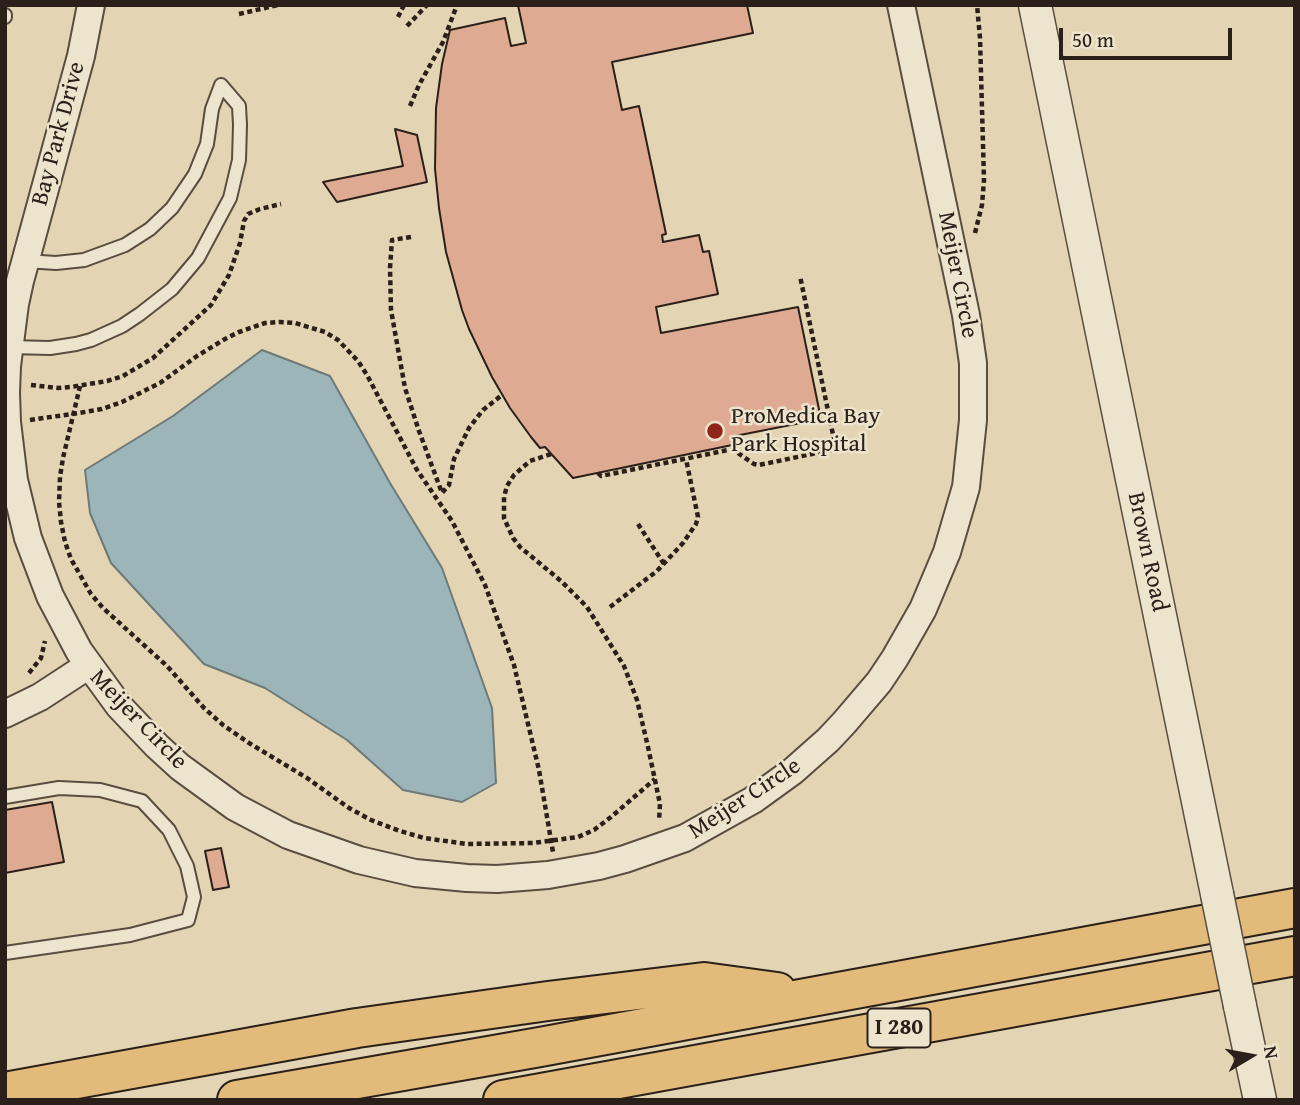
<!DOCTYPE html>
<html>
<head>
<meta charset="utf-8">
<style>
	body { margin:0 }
	#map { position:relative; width:1300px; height:1105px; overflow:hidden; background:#e3d5b3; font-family:"Gentium Book Plus",serif }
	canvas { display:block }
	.frame { position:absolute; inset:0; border:7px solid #2b2019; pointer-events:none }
	.north { position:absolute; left:1216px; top:1021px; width:70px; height:70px; -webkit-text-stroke:5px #ede4ce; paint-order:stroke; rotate:80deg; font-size:19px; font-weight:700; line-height:28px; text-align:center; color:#2b2019 }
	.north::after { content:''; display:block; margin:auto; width:24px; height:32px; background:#2b2019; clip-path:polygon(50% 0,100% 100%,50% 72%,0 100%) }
	.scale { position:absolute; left:1059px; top:28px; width:173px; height:32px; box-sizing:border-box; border:4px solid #2b2019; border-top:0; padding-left:9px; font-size:21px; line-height:24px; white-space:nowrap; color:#2b2019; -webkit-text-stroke:5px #ede4ce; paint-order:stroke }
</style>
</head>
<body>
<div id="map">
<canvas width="1300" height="1105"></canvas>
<div class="frame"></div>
<div class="north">N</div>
<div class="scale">50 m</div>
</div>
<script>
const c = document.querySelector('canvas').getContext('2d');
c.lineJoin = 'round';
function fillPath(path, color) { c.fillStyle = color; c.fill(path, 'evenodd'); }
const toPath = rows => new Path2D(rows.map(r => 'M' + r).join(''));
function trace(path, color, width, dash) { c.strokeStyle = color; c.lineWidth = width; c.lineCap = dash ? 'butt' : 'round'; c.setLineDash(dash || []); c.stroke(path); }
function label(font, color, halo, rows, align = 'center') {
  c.font = font + ' "Gentium Book Plus",serif'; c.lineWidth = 5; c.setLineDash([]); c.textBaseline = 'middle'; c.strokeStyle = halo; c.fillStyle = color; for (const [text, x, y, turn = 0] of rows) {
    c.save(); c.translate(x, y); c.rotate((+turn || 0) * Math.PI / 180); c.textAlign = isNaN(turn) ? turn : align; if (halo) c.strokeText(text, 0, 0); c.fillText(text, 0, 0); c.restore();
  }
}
const water = toPath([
	[262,350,330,376,390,483,442,568,492,708,496,783,462,802,403,790,347,740,265,688,204,664,111,563,90,513,85,470,173,416,262,350]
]);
fillPath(water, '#9bb5b8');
trace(water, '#6e7978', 2);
const building = toPath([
	[518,5,747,5,753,33,612,62,622,110,639,106,666,234,662,235,663,242,699,235,703,252,709,251,718,294,656,307,661,333,798,307,821,419,735,436,737,444,573,478,545,447,540,448,531,437,510,408,492,377,469,329,462,310,446,252,439,208,435,169,436,108,442,64,450,30,505,18,511,46,526,43,518,5],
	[395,129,417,135,427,182,337,202,323,182,403,166,395,129],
	[52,802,64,862,5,873,5,810,52,802],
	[221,848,229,887,213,890,205,851,221,848]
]);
fillPath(building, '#deab92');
trace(building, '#2b2019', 2);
const service = toPath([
	[5,15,5,17],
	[9,347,50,348,76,344,91,340,122,326,140,314,172,289,198,258,230,198,239,160,240,125,239,106,221,85,212,109,207,144,195,174,172,208,150,229,125,245,84,260,56,263,25,261],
	[5,797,59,788,100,790,142,801,169,830,187,866,194,897,188,920,130,935,5,953]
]);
const minor = toPath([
	[91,5,81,56,20,281,15,304,7,366,6,393,7,422,14,480,28,538,50,596,79,651,119,706,157,746,180,767,235,807,288,835,359,860,415,873,467,878,497,879,548,875,599,866,625,859,685,838,753,800,793,771,828,740,844,723,879,682,895,658,923,609,947,552,966,487,973,420,973,363,966,315,901,5],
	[5,714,40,697,89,665]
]);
const tertiary = toPath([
	[1035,5,1217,894],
	[1240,1006,1260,1100]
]);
const motorway = toPath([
	[5,1092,357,1028,548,1001,704,982,777,992],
	[237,1100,540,1047,1295,908],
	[503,1100,1295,956]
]);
trace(service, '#594d40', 16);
trace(minor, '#594d40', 30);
trace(tertiary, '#594d40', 35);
trace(motorway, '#2b2019', 42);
trace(toPath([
	[239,14,278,5],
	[398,17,404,5],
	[407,26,427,5],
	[410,106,419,85,443,42,457,5],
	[975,233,982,205,984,180,980,38,977,5],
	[411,237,392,240,390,268,391,310,405,388,419,431,442,493,449,485,454,459,469,428,483,410,502,395],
	[31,385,58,388,71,387,107,381,123,376,153,358,211,305,229,275,240,243,244,221,248,214,260,209,281,204],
	[80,386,63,458,60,477,59,502,61,522,65,542,71,559,91,594,103,608,167,666,204,708,223,725,249,743,307,778,349,808,371,820,400,831,424,838,467,844,533,843,578,837,594,830,611,817,655,779],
	[30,420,79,413,102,409,122,402,160,383,197,356,225,339,239,332,265,323,280,322,295,323,325,332,338,340,358,361,367,375,417,470,452,521,485,585,514,665,539,770,553,852],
	[551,454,530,461,514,475,507,486,504,497,504,518,513,538,520,547,561,581,587,607,624,666,637,700,648,747,660,804,659,821],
	[598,473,601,476,728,450,735,451,754,464,759,465,836,449,800,276],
	[638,524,664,564],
	[610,607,657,571,683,543,696,524,698,517,686,459],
	[29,673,41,658,45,641]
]), '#2b2019', 4.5, [5, 3.5]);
trace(service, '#ede4ce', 12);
trace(minor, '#ede4ce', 26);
trace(tertiary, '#ede4ce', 32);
trace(motorway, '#e2ba7a', 38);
const tertiaryBridge = toPath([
	[1217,894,1240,1006]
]);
trace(tertiaryBridge, '#594d40', 35, []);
trace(tertiaryBridge, '#ede4ce', 32);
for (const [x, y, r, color] of [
	[715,431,9,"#8f2418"]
]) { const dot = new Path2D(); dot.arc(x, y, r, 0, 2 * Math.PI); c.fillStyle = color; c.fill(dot); trace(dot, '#ede4ce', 2.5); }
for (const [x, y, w] of [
	[899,1028,63]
]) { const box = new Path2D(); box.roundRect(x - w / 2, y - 19.5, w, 39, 5); c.fillStyle = '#ede4ce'; c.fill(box); trace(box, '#2b2019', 2); }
label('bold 23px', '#2b2019', null, [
	["I 280",899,1028]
]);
label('24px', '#2b2019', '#ede4ce', [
	["Bay Park Drive",59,134,-75],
	["Meijer Circle",957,275,79],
	["Brown Road",1147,552,78],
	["Meijer Circle",138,720,46],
	["Meijer Circle",745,799,-33]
]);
label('24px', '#2b2019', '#ede4ce', [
	["ProMedica Bay",731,417],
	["Park Hospital",731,445]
], 'left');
</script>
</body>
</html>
